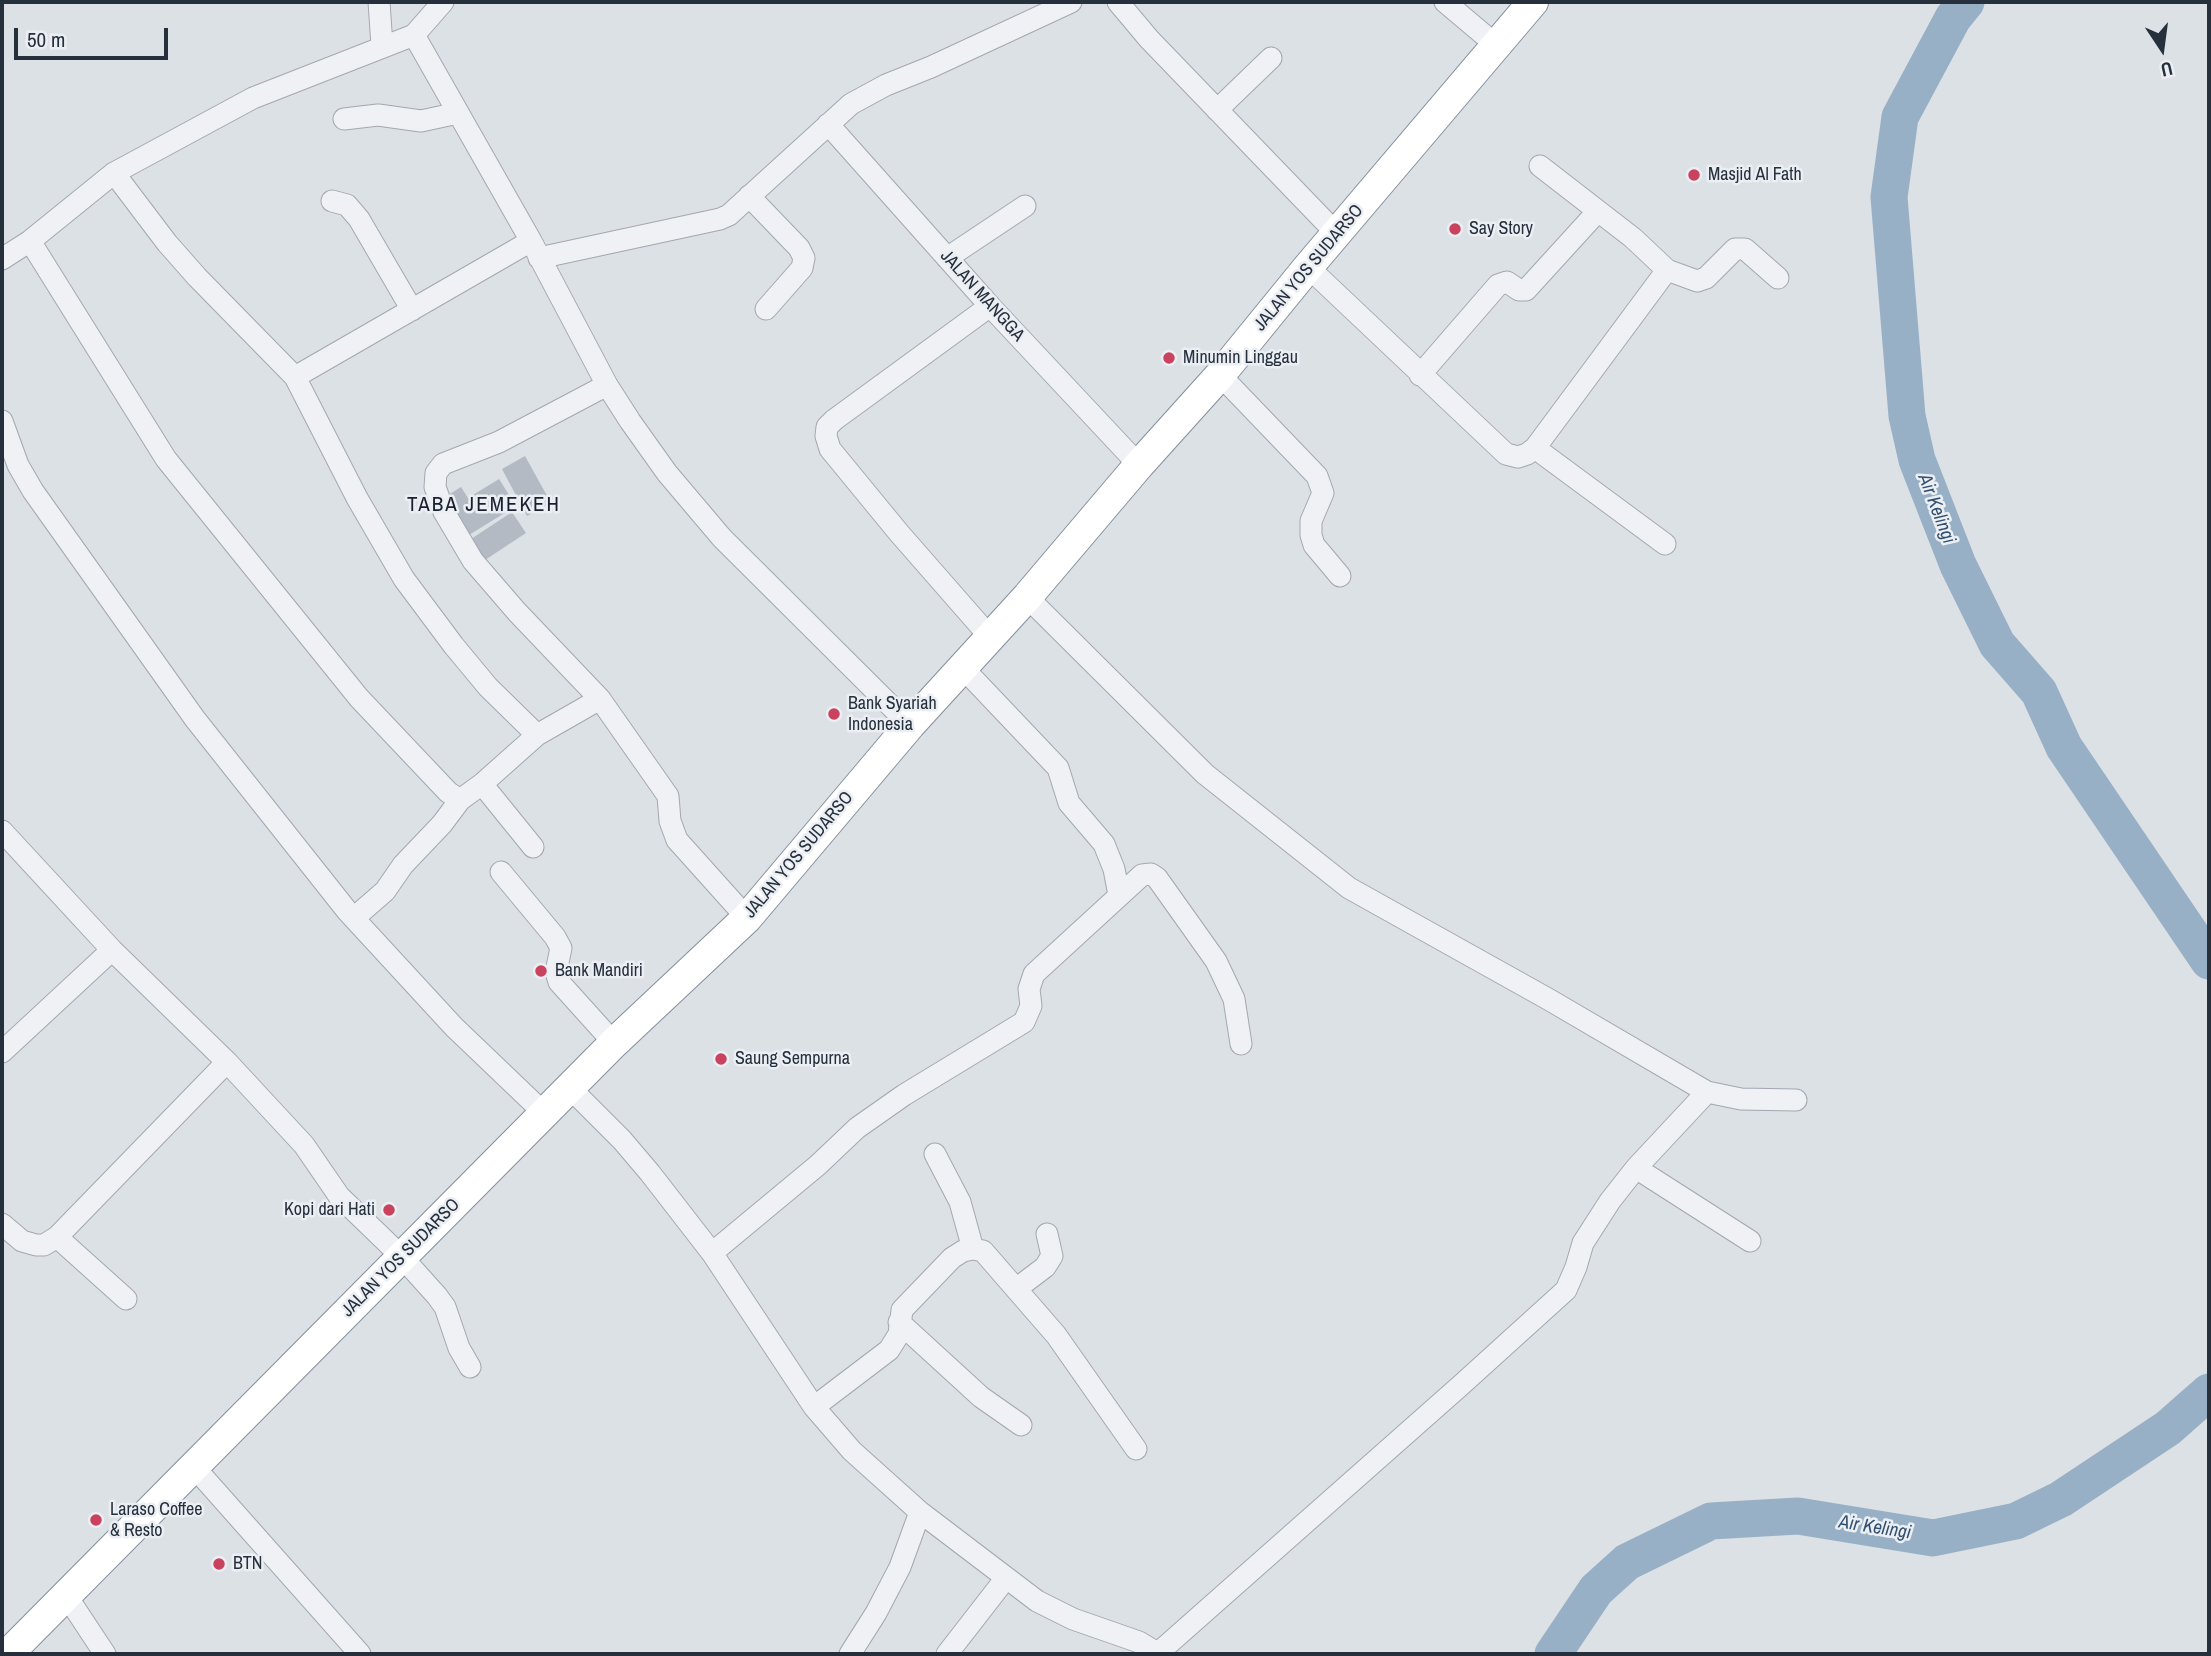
<!DOCTYPE html>
<html>
<head>
<meta charset="utf-8">
<style>
	body { margin:0 }
	#map { position:relative; width:2211px; height:1656px; overflow:hidden; background:#dce1e6; font-family:"Archivo Narrow",sans-serif }
	canvas { display:block }
	.frame { position:absolute; inset:0; border:4px solid #262f3c; pointer-events:none }
	.north { position:absolute; left:2127px; top:14px; width:70px; height:70px; -webkit-text-stroke:5px #ebeff4; paint-order:stroke; rotate:167deg; font-size:19px; font-weight:700; line-height:28px; text-align:center; color:#262f3c }
	.north::after { content:''; display:block; margin:auto; width:24px; height:32px; background:#262f3c; clip-path:polygon(50% 0,100% 100%,50% 72%,0 100%) }
	.scale { position:absolute; left:14px; top:28px; width:154px; height:32px; box-sizing:border-box; border:4px solid #262f3c; border-top:0; padding-left:9px; font-size:21px; line-height:24px; white-space:nowrap; color:#262f3c; -webkit-text-stroke:5px #ebeff4; paint-order:stroke }
</style>
</head>
<body>
<div id="map">
<canvas width="2211" height="1656"></canvas>
<div class="frame"></div>
<div class="north">U</div>
<div class="scale">50 m</div>
</div>
<script>
const c = document.querySelector('canvas').getContext('2d');
c.lineJoin = 'round';
const toPath = rows => new Path2D(rows.map(r => 'M' + r).join(''));
function trace(path, color, width, dash) { c.strokeStyle = color; c.lineWidth = width; c.lineCap = dash ? 'butt' : 'round'; c.setLineDash(dash || []); c.stroke(path); }
function fillPath(path, color) { c.fillStyle = color; c.fill(path, 'evenodd'); }
function label(font, color, halo, rows, align = 'center') {
  c.font = font + ' "Archivo Narrow",sans-serif'; c.lineWidth = 5; c.setLineDash([]); c.textBaseline = 'middle'; c.strokeStyle = halo; c.fillStyle = color; for (const [text, x, y, turn = 0] of rows) {
    c.save(); c.translate(x, y); c.rotate((+turn || 0) * Math.PI / 180); c.textAlign = isNaN(turn) ? turn : align; if (halo) c.strokeText(text, 0, 0); c.fillText(text, 0, 0); c.restore();
  }
}
trace(toPath([
	[1966,2,1953,18,1900,117,1889,197,1907,416,1917,460,1958,565,1997,644,2039,692,2064,747,2209,961],
	[1553,1654,1596,1590,1627,1562,1711,1521,1798,1516,1933,1538,2016,1521,2061,1499,2168,1428,2209,1392]
]), '#98b0c6', 37);
fillPath(toPath([
	[525,456,551,503,527,516,502,469],
	[499,479,516,506,469,535,445,497,461,487,468,498],
	[512,512,526,533,485,560,471,539]
]), '#b4bac3');
const minor = toPath([
	[379,2,382,46],
	[1118,2,1149,39,1337,234],
	[1445,2,1496,45],
	[414,35,531,241,607,385,630,421,667,473,722,538,910,725],
	[1217,110,1271,58],
	[344,119,378,115,421,121,458,113],
	[828,124,990,306,1139,465],
	[114,173,167,243,197,277,295,377,357,498,404,579,454,646,488,687,537,735],
	[749,196,799,248,804,258,802,268,766,309],
	[332,201,347,205,359,219,412,310],
	[30,241,166,459,359,698,448,792,460,800,482,784,537,735,600,699],
	[539,258,720,219,729,215,851,104,886,85,931,67,1071,2],
	[947,258,1025,206],
	[2,259,30,241,114,173,253,98,414,35,443,2],
	[1308,267,1506,454,1518,457,1527,454,1535,448,1667,270,1633,238,1540,166],
	[1667,270,1697,281,1706,278,1735,249,1745,249,1778,278],
	[990,306,834,420,827,427,826,436,830,449,899,533,990,637],
	[1220,375,1317,476,1323,493,1311,521,1311,535,1314,545,1340,576],
	[1420,375,1498,285,1507,282,1519,290,1526,290,1598,211],
	[295,377,531,241],
	[607,385,499,442,443,464,436,473,435,487,444,512,473,561,517,612,600,699,668,796,670,821,677,840,747,918],
	[2,421,18,465,33,491,195,719,348,912,454,1027,545,1114],
	[1535,448,1665,544],
	[1027,597,1205,774,1349,888,1548,999,1707,1092,1741,1099,1796,1100],
	[962,667,1058,768,1069,803,1104,844,1114,869,1119,895],
	[482,784,533,847],
	[2,831,112,950,227,1062,304,1145,339,1196,402,1257,437,1296,445,1307,459,1348,470,1367],
	[501,872,555,937,561,948,556,972,559,982,614,1043],
	[354,918,385,891,403,865,442,824,460,800],
	[2,1052,112,950],
	[570,1088,622,1140,650,1173,712,1253,814,1407,852,1451,920,1512,1037,1601,1073,1619,1139,1642,1159,1654],
	[935,1154,960,1202,973,1249],
	[1636,1168,1707,1092],
	[2,1224,22,1241,36,1245,44,1245,57,1237,227,1062],
	[57,1237,126,1299],
	[712,1253,818,1165,857,1128,904,1095,1024,1022,1031,1006,1029,989,1034,974,1142,875,1151,874,1157,878,1216,961,1234,999,1241,1044],
	[1016,1289,1045,1267,1052,1256,1047,1234],
	[899,1322,981,1397,1021,1425],
	[814,1407,889,1350,899,1334,902,1310,952,1258,963,1251,973,1249,983,1251,1056,1335,1136,1449],
	[195,1468,360,1654],
	[66,1595,105,1654],
	[1158,1653,1460,1386,1566,1290,1576,1267,1583,1243,1610,1201,1636,1168,1750,1241],
	[850,1654,876,1613,900,1567,920,1512],
	[947,1654,1006,1578]
]);
const highway = toPath([
	[8,1654,614,1043,747,918,910,725,1027,597,1139,465,1220,375,1308,267,1533,2]
]);
trace(minor, '#a2a8b0', 23);
trace(highway, '#848f9c', 32);
trace(minor, '#eff1f5', 21);
trace(highway, '#fff', 30);
for (const [x, y, r, color] of [
	[1694,175,7,"#ca435e"],
	[1455,229,7,"#ca435e"],
	[1169,358,7,"#ca435e"],
	[834,714,7,"#ca435e"],
	[541,971,7,"#ca435e"],
	[721,1059,7,"#ca435e"],
	[389,1210,7,"#ca435e"],
	[96,1520,7,"#ca435e"],
	[219,1564,7,"#ca435e"]
]) { const dot = new Path2D(); dot.arc(x, y, r, 0, 2 * Math.PI); c.fillStyle = color; c.fill(dot); trace(dot, '#ebeff4', 2.5); }
label('18px', '#262f3c', '#ebeff4', [
	["Masjid Al Fath",1708,175],
	["Say Story",1469,229],
	["Minumin Linggau",1183,358],
	["Bank Syariah",848,704],
	["Indonesia",848,725],
	["Bank Mandiri",555,971],
	["Saung Sempurna",735,1059],
	["Kopi dari Hati",375,1210,"right"],
	["Laraso Coffee",110,1510],
	["& Resto",110,1531],
	["BTN",233,1564]
], 'left');
label('18px', '#262f3c', '#ebeff4', [
	["JALAN YOS SUDARSO",1309,268,-50],
	["JALAN MANGGA",982,296,48],
	["JALAN YOS SUDARSO",799,855,-50],
	["JALAN YOS SUDARSO",401,1258,-45]
]);
label('italic 19px', '#32506e', '#ebeff4', [
	["Air Kelingi",1936,509,69],
	["Air Kelingi",1875,1528,9]
]);
c.letterSpacing = '2px';
label('21px', '#19202d', '#ebeff4', [
	["TABA JEMEKEH",484,505]
]);
c.letterSpacing = '0px';
</script>
</body>
</html>
